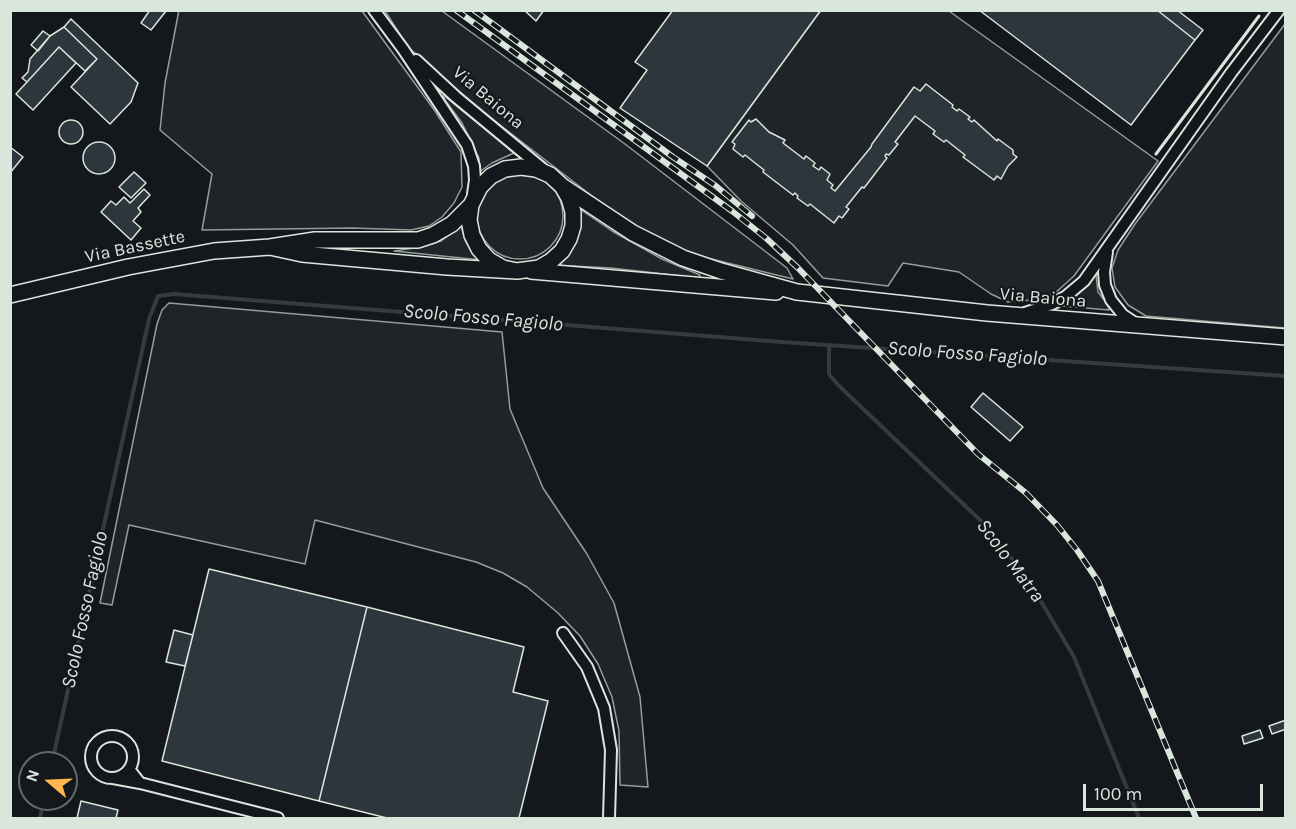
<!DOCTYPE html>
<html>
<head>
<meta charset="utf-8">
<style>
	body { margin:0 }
	#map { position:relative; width:1296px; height:829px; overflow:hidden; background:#14181c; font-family:Karla,sans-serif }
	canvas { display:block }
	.frame { position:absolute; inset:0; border:12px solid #d8e6dc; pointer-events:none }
	.north { position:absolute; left:18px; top:751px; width:60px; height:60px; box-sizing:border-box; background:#14181c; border:2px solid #626a69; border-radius:50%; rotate:289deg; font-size:16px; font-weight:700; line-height:24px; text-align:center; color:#d8e6dc }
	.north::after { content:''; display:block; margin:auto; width:21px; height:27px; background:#ffb74d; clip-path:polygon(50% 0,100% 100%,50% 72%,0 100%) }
	.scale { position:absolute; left:1083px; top:784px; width:180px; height:27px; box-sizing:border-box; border:3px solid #d8e6dc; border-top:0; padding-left:8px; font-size:18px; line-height:21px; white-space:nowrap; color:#d8e6dc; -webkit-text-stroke:4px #14181c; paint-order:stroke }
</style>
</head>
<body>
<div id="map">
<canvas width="1296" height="829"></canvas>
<div class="frame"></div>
<div class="north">N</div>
<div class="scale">100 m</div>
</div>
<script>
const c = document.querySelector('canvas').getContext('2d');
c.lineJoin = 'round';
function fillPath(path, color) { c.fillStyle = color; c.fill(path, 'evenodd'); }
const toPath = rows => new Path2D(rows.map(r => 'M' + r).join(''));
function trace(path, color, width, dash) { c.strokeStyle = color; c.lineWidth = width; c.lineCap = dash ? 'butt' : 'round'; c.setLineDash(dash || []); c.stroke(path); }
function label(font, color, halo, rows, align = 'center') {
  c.font = font + ' Karla,sans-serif'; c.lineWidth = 4.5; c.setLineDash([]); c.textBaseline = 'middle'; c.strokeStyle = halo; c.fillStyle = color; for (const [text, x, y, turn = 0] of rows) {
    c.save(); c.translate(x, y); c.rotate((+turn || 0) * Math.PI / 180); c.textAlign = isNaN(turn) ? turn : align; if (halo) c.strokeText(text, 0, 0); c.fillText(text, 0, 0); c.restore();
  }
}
const green = toPath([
	[179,10,362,11,435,111,461,152,462,187,454,203,442,217,429,226,411,230,353,228,202,230,212,174,160,130,165,83,179,10],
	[821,10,949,11,1158,161,1074,276,1054,294,1032,300,1008,302,991,294,959,272,903,263,888,286,823,278,793,245,741,201,707,166,821,10],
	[385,11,442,11,625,144,787,268,793,279,695,255,659,241,618,216,483,112,408,47,385,11],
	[1285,24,1285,328,1146,316,1128,305,1115,287,1112,268,1118,250,1135,224,1285,24],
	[443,95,505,145,514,153,492,163,479,172,479,158,462,123,445,100,443,95],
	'477 216a43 43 0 1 1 86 0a43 43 0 1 1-86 0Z',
	[577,207,612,231,662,259,700,275,699,278,611,268,553,265,577,207],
	[461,226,465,240,472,252,481,260,394,251,421,247,441,241,461,226],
	[1092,275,1096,275,1098,292,1108,305,1109,310,1062,306,1078,293,1092,275],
	[169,303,502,332,510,409,543,488,587,554,614,603,640,697,648,787,620,785,619,731,612,697,598,664,580,636,558,613,527,587,503,573,476,562,315,520,305,564,129,525,112,605,100,603,157,324,162,310,169,303]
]);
fillPath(green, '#202428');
trace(green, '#939e99', 1.5);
trace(toPath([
	[829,345,829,374,837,384,981,521,1026,576,1074,657,1139,818],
	[52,763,149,319,158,296,174,294,782,342,1286,376],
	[40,818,44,799]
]), '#363b3e', 4);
const building = toPath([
	[150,10,166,11,151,30,141,23,150,10],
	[524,10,544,10,536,21,524,10],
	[673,10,821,10,707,166,620,108,647,70,635,62,673,10],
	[979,10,1157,10,1195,40,1131,125,979,10],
	[1157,10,1177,10,1203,30,1195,40,1157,10],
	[71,19,138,83,131,102,110,124,71,87,97,59,64,27,71,19],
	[64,27,97,59,85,71,59,47,27,82,22,78,28,72,30,59,50,36,64,27],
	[43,31,50,36,38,51,31,45,43,31],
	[59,47,76,63,33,110,16,94,59,47],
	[926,84,953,105,952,107,957,111,959,109,970,117,968,119,972,122,974,120,997,141,998,139,1013,150,1013,154,1017,157,1008,166,1001,179,997,176,994,180,963,157,965,155,946,140,944,142,933,134,935,131,915,116,895,142,898,144,889,155,886,154,885,156,887,158,864,188,862,187,846,207,849,209,842,218,839,216,834,223,810,204,808,206,797,198,798,196,795,193,793,195,763,172,764,170,745,155,743,157,733,149,735,144,732,142,749,120,751,122,756,119,769,132,785,140,783,143,804,159,806,156,815,163,813,166,819,170,821,167,830,174,827,180,833,185,831,188,835,191,871,147,872,144,914,87,920,91,926,84],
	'59 132a12 12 0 1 1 24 0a12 12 0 1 1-24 0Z',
	'83 158a16 16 0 1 1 32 0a16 16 0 1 1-32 0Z',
	[10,147,23,157,10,173,10,147],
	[134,172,146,183,131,198,119,187,134,172],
	[144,189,150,195,138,208,141,212,133,221,141,228,131,240,101,212,111,201,116,205,124,197,130,203,144,189],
	[983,393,1023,427,1010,441,971,407,983,393],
	[209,569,367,607,319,801,162,761,209,569],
	[367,607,524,647,513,692,548,701,519,818,387,818,319,801,367,607],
	[174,630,193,635,185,666,166,662,174,630],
	[1286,720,1286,729,1272,734,1269,726,1286,720],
	[1260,730,1263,738,1244,744,1242,736,1260,730],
	[81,801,118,810,116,818,77,818,81,801]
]);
fillPath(building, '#2c363c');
trace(building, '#d8e6dc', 1.5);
const street = toPath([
	[374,10,403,49,467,145,474,166,475,180,473,194],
	[416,60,456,97,543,169],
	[1107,252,1104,272,1105,285,1111,300,1123,315,1135,323],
	[1025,313,1052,304,1065,297,1084,281,1231,73,1279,10],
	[563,633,587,667,604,708,611,750,609,818],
	'91 757a21 21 0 1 1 42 0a21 21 0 1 1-42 0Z',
	[113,778,140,783,129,769],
	[140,783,278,818]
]);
const secondary = toPath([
	[562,186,633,233,683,258,721,271,797,292,987,313,1286,337],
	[270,247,302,254,447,267,517,271,539,268,551,261,562,251,569,239,573,226,573,212,569,198,562,186,550,175,536,169,521,167,505,169,491,176,480,187,471,205,469,220,472,235,479,249,489,260,503,268,517,271],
	[531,271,776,292],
	[10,295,128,267,214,251,270,247,315,240,418,240,433,235,452,224,471,205]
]);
trace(street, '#d8e6dc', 14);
trace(secondary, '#d8e6dc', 18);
trace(street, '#14181c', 10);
trace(secondary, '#14181c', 15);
const rail = toPath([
	[456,10,732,211,766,238,798,268,978,454,1026,493,1057,525,1077,550,1098,581,1196,818],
	[474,10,673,157,716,186,752,216]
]);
trace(rail, '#d8e6dc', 6);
trace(rail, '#14181c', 4, [11]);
trace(toPath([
	[1156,154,1259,16]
]), '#d8e6dc', 3);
label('18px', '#d8e6dc', '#14181c', [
	["Via Baiona",488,98,40],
	["Via Bassette",135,247,-12],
	["Via Baiona",1043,298,5]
]);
label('italic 20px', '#d8e6dc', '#14181c', [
	["Scolo Fosso Fagiolo",483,318,5],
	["Scolo Fosso Fagiolo",967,354,4],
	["Scolo Matra",1010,561,53],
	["Scolo Fosso Fagiolo",85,610,-78]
]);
</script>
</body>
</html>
